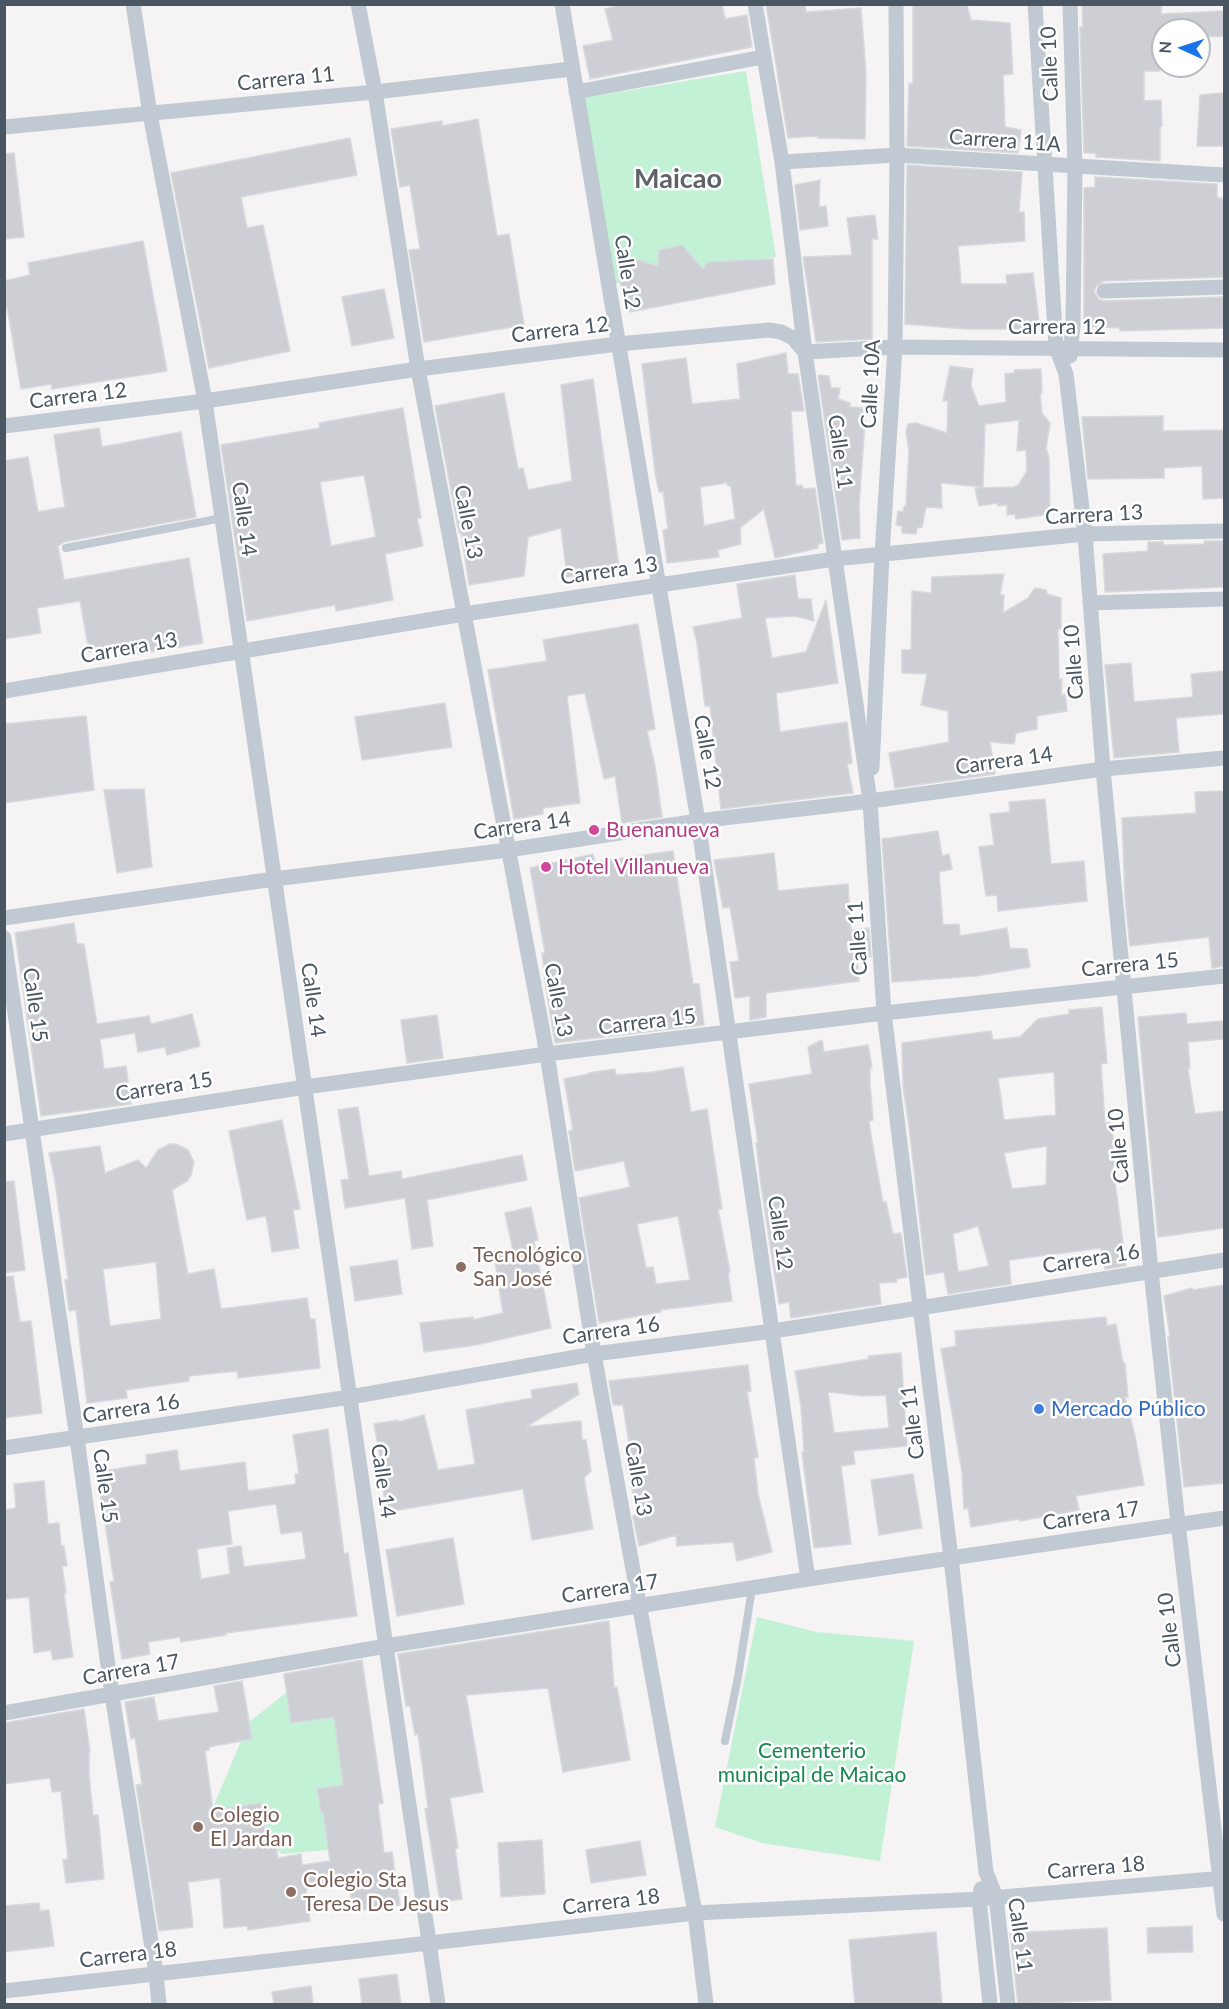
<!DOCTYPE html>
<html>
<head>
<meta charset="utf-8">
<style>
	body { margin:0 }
	#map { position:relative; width:1229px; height:2009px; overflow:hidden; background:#f5f3f3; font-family:Lato,sans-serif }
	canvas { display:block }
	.frame { position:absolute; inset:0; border:6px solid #4a5661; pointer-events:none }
	.north { position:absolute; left:1151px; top:18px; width:60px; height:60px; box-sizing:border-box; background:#fff; border:2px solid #b7bbc0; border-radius:50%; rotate:273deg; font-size:16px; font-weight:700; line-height:24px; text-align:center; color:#4a5661 }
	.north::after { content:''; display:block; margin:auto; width:21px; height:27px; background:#1a73e8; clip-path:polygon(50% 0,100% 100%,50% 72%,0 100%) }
</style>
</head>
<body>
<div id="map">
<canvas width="1229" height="2009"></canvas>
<div class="frame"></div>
<div class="north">N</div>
</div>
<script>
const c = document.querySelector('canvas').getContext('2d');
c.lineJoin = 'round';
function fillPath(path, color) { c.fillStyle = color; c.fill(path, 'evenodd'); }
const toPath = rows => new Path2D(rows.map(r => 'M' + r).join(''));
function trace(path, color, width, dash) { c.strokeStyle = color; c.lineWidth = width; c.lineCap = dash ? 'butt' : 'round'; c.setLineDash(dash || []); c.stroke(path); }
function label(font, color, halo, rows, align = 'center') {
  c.font = font + ' Lato,sans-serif'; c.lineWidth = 5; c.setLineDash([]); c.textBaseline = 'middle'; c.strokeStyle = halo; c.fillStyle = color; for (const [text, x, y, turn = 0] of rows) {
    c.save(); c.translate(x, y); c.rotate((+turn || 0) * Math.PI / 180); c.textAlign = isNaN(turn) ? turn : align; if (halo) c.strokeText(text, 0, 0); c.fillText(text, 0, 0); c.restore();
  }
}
fillPath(toPath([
	[746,71,776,257,614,284,583,98],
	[757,1617,816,1632,914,1641,880,1861,762,1843,715,1827],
	[320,1666,384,1845,282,1854,214,1805,249,1722]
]), '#c3f1d5');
const building = toPath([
	[624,4,722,4,725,19,747,15,752,47,590,79,583,46,613,40,605,9,624,4],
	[766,4,805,4,806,12,861,8,866,74,865,139,818,138,818,136,788,138,766,4],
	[913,4,967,5,971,20,1010,23,1013,74,1003,75,1005,127,1021,130,1018,153,907,146,909,83,913,84,913,4],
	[1082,4,1162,4,1161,14,1224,11,1224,36,1199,37,1199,30,1160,30,1160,71,1144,71,1144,101,1161,100,1162,126,1160,127,1160,161,1096,157,1096,153,1084,153,1080,27,1083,27,1082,4],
	[1224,93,1224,146,1197,146,1200,95,1224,93],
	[478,119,497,236,509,234,524,325,424,342,409,250,420,249,410,185,400,187,391,129,442,121,442,126,478,119],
	[350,138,357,175,241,197,247,228,263,225,290,351,209,368,171,173,350,138],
	[14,153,24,237,4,239,4,154,14,153],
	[907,165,1022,172,1019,212,1024,212,1025,241,958,246,961,284,1007,284,1006,275,1033,273,1040,330,1010,332,1010,329,967,329,905,324,907,165],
	[1095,177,1217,184,1217,197,1224,199,1224,277,1104,281,1096,286,1094,292,1099,299,1104,301,1224,297,1224,328,1120,331,1120,328,1084,326,1084,188,1095,187,1095,177],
	[820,180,819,207,826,206,828,226,800,230,795,185,820,180],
	[875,215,878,239,872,239,872,339,816,342,803,257,852,255,847,218,875,215],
	[143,241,167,371,52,389,51,384,21,389,7,307,4,307,4,281,30,275,28,263,143,241],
	[682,245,703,269,708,262,773,259,775,284,630,312,624,299,617,265,634,259,658,266,659,250,682,245],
	[384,289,394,338,352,346,342,297,384,289],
	[786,353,788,374,798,374,804,411,791,411,796,486,802,485,803,489,815,488,823,543,818,544,818,548,775,558,764,509,740,528,741,544,718,550,719,557,667,563,663,530,668,529,663,492,659,492,655,472,642,364,686,358,692,404,740,399,737,364,786,353],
	[727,483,728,486,731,486,735,519,704,526,700,487,727,483],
	[950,366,973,369,971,386,979,406,1006,402,1005,374,1014,373,1015,370,1041,369,1042,393,1040,393,1042,413,1050,423,1046,448,1049,458,1050,514,1016,519,1015,514,1007,515,1007,505,998,506,997,503,979,506,975,488,1014,487,1019,484,1027,471,1026,450,1017,451,1019,420,985,424,983,487,941,483,942,508,926,507,922,527,917,528,916,534,902,533,902,526,896,525,898,511,903,512,904,506,906,506,909,451,906,432,908,424,916,423,947,433,948,401,943,401,950,366],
	[818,375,829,376,831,388,840,388,838,399,850,403,850,407,866,408,859,505,860,538,842,540,818,375],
	[593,379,619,567,567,577,561,528,528,537,524,576,469,585,461,532,459,533,435,406,504,393,518,469,523,468,528,490,572,481,561,385,593,379],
	[403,408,421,518,417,518,423,546,385,554,393,600,336,611,335,605,247,621,221,445,320,428,319,423,403,408],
	[364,475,376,537,331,546,320,482,364,475],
	[1163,416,1163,431,1224,430,1224,498,1203,499,1202,466,1164,468,1164,478,1088,479,1082,417,1163,416],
	[99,428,102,447,181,432,196,517,64,542,58,546,64,580,189,558,203,643,133,655,131,645,89,652,80,601,37,608,41,633,4,639,4,461,28,457,38,512,65,507,54,435,99,428],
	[1204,541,1224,541,1224,587,1105,592,1103,554,1148,551,1148,542,1163,542,1163,545,1204,544,1204,541],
	[1004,574,1000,595,1004,595,1003,613,1028,598,1035,588,1046,590,1047,594,1061,598,1061,629,1058,629,1059,679,1062,679,1061,696,1065,694,1067,711,1037,716,1037,729,1016,733,1014,744,990,742,995,774,895,788,889,753,949,742,948,711,921,705,927,674,902,673,902,650,911,650,912,591,931,593,932,577,1004,574],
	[795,575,798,599,811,599,814,621,795,616,765,618,772,658,806,652,826,600,838,683,776,693,780,732,847,722,852,763,847,764,853,793,721,809,710,706,705,706,697,643,693,627,742,618,737,584,795,575],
	[638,624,655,729,647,731,655,766,662,817,622,823,615,776,604,779,585,693,567,696,580,803,543,808,543,814,514,819,488,670,547,661,543,640,638,624],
	[1131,663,1134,702,1193,697,1191,674,1224,671,1224,714,1176,718,1179,752,1114,758,1105,665,1131,663],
	[445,703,452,747,362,760,355,717,445,703],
	[86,716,94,790,4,803,4,724,86,716],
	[144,789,152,867,117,873,104,790,144,789],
	[1224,791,1224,966,1212,968,1209,937,1130,946,1125,898,1122,818,1196,813,1195,792,1224,791],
	[1045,799,1051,864,1084,861,1087,901,998,911,997,895,986,896,979,847,994,845,990,814,1010,812,1009,802,1045,799],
	[938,831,942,856,949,854,952,869,939,872,943,925,959,924,960,936,1007,928,1010,948,1027,949,1030,967,976,976,892,982,882,839,938,831],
	[673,851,693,984,699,984,704,1025,555,1043,546,989,542,953,545,953,530,868,593,854,595,862,673,851],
	[774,853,778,891,848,884,851,930,869,928,871,957,857,959,859,981,766,993,766,1017,750,1020,750,996,735,998,730,962,739,961,730,907,723,908,714,860,774,853],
	[74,923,77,944,84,944,97,1024,149,1016,151,1024,192,1014,200,1046,167,1055,165,1047,138,1052,135,1033,100,1039,104,1069,126,1066,131,1104,41,1116,15,933,74,923],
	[1102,1007,1107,1063,1101,1064,1105,1123,1110,1122,1119,1165,1113,1166,1126,1266,1105,1269,1101,1248,1009,1260,1011,1284,948,1294,944,1272,926,1275,909,1127,903,1086,902,1043,991,1031,993,1040,1020,1037,1038,1019,1069,1014,1069,1010,1102,1007],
	[1054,1072,1056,1115,1004,1120,998,1078,1054,1072],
	[1047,1146,1046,1185,1012,1189,1004,1153,1047,1146],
	[978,1226,989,1266,958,1272,953,1234,978,1226],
	[1186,1013,1187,1024,1224,1021,1224,1039,1188,1042,1190,1068,1188,1069,1195,1114,1224,1111,1224,1228,1158,1237,1138,1017,1186,1013],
	[437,1015,443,1058,407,1063,401,1020,437,1015],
	[822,1040,824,1052,868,1045,872,1068,870,1068,870,1083,873,1120,869,1121,872,1142,883,1202,886,1202,893,1234,901,1233,907,1277,896,1279,897,1282,879,1283,881,1304,791,1318,789,1302,779,1304,761,1185,756,1143,758,1143,749,1084,812,1074,808,1047,822,1040],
	[683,1067,691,1112,707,1109,722,1209,718,1209,730,1272,728,1272,732,1301,660,1310,661,1312,599,1323,579,1198,630,1187,624,1161,575,1171,569,1131,573,1130,564,1079,589,1074,589,1073,615,1069,616,1075,653,1072,683,1067],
	[678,1216,690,1280,656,1284,653,1267,646,1268,637,1224,678,1216],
	[358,1107,369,1176,401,1171,402,1179,522,1155,527,1180,427,1200,433,1246,412,1249,405,1198,345,1208,341,1180,349,1179,338,1110,358,1107],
	[282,1120,300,1209,293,1210,299,1248,272,1252,266,1216,247,1220,229,1131,282,1120],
	[170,1144,176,1144,188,1150,194,1162,191,1175,187,1181,172,1190,188,1274,214,1269,221,1309,307,1298,310,1319,315,1319,320,1368,238,1378,237,1371,189,1376,189,1381,126,1390,127,1398,87,1403,76,1310,69,1311,65,1280,68,1279,55,1181,49,1153,100,1146,105,1173,138,1160,146,1168,158,1150,170,1144],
	[156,1262,161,1319,110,1326,103,1269,156,1262],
	[14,1181,25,1270,4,1273,4,1182,14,1181],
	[531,1207,538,1240,534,1241,551,1328,476,1345,424,1352,420,1323,473,1317,473,1320,503,1313,494,1255,513,1251,505,1213,531,1207],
	[397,1260,402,1294,355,1301,350,1267,397,1260],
	[13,1276,20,1322,31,1321,42,1413,4,1418,4,1277,13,1276],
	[1224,1285,1224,1483,1184,1487,1168,1337,1170,1337,1164,1296,1192,1288,1193,1290,1224,1285],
	[1106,1317,1107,1326,1116,1324,1123,1363,1125,1363,1128,1397,1125,1397,1135,1436,1144,1485,1076,1496,1079,1510,1020,1521,1019,1519,971,1527,968,1508,964,1509,962,1472,941,1349,956,1346,955,1331,1106,1317],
	[901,1353,907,1446,853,1451,855,1464,841,1466,851,1544,814,1548,802,1452,804,1452,801,1406,795,1371,869,1359,868,1356,901,1353],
	[828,1392,863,1396,886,1395,889,1428,834,1433,828,1392],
	[748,1365,751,1391,747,1392,758,1457,754,1458,758,1494,772,1552,737,1561,733,1542,677,1546,676,1535,639,1546,633,1516,638,1514,626,1465,632,1463,623,1405,613,1405,609,1381,748,1365],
	[577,1383,579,1394,526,1427,581,1421,582,1440,586,1440,591,1471,584,1478,593,1529,532,1540,523,1489,387,1512,381,1479,384,1478,374,1424,398,1420,398,1422,424,1415,438,1470,475,1464,466,1410,532,1398,531,1390,577,1383],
	[328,1429,344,1554,348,1553,357,1616,226,1633,226,1635,181,1642,180,1637,148,1642,150,1654,122,1659,110,1582,114,1581,97,1472,147,1464,146,1455,177,1450,180,1471,245,1462,248,1491,296,1484,295,1474,299,1474,293,1435,328,1429],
	[276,1504,281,1534,302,1531,306,1559,244,1567,241,1546,227,1548,230,1574,201,1579,197,1549,232,1544,228,1511,276,1504],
	[913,1474,922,1528,879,1535,871,1480,913,1474],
	[44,1481,48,1524,59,1523,61,1546,64,1546,67,1566,62,1566,66,1593,64,1593,73,1657,53,1660,51,1650,34,1653,29,1597,4,1599,4,1510,16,1508,14,1484,44,1481],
	[453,1538,464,1604,397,1616,386,1550,453,1538],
	[609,1621,614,1688,617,1687,630,1760,563,1772,548,1688,466,1695,483,1792,450,1798,458,1848,455,1848,462,1899,440,1902,425,1809,428,1808,418,1734,415,1735,410,1706,406,1706,398,1654,609,1621],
	[362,1660,383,1803,378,1804,384,1853,392,1852,400,1905,353,1911,349,1883,306,1889,310,1921,248,1930,247,1926,224,1928,220,1878,188,1882,193,1927,159,1931,136,1785,142,1784,135,1738,131,1739,125,1702,154,1697,158,1721,219,1712,214,1686,242,1681,252,1739,209,1747,209,1750,205,1751,213,1810,261,1803,268,1848,276,1847,278,1858,301,1854,302,1865,330,1861,323,1812,321,1812,317,1789,343,1785,334,1717,291,1723,284,1674,362,1660],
	[84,1709,90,1752,89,1752,89,1773,93,1815,98,1815,104,1879,66,1883,63,1860,68,1859,61,1791,52,1792,50,1778,4,1784,4,1723,84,1709],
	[542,1840,545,1894,501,1897,498,1843,542,1840],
	[640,1841,646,1875,591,1883,586,1850,640,1841],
	[39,1903,40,1911,49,1910,54,1946,4,1952,4,1906,39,1903],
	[1192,1926,1193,1952,1148,1953,1147,1928,1192,1926],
	[1107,1928,1111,2000,1018,2004,1010,1933,1107,1928],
	[936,1932,942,2004,855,2004,849,1940,936,1932],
	[397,1974,401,2004,362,2004,359,1979,397,1974],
	[311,1986,313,2004,274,2004,272,1992,311,1986]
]);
fillPath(building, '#cdcfd5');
trace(building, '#d7d9de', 1.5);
trace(toPath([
	[66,548,222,518],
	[725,1741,738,1677,752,1588]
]), '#c1cad2', 8);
trace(toPath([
	[133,4,150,114,205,401,438,2004],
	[358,4,375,92,418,369,547,1054,594,1354,695,1913,706,2004],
	[562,4,698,821,808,1579],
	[755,4,782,162,805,352,870,801,884,1013,951,1558,986,1872,996,1897,1008,2004],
	[1035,4,1056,347,1066,374,1085,534,1103,769,1151,1271,1178,1523,1224,1914],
	[1070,4,1075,167,1073,325,1070,356],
	[576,92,763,57],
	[4,127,375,92,571,69],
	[782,162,897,155,1224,175],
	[1104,291,1224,287],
	[4,426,205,401,418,369,618,344,769,330,781,332,793,338,805,352,895,347,1224,350],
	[1090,603,1224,599],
	[4,691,464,614,834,559,1085,534,1224,531],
	[872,768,882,555,895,347,897,155,896,4],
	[4,918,274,879,508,850,698,821,870,801,1103,769,1224,758],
	[4,938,77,1438,112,1695,156,1973,159,2004],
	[4,1134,305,1087,547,1054,884,1013,1224,976],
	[4,1448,350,1397,594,1354,773,1331,1224,1260],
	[4,1713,386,1646,808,1579,1224,1518],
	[981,1889,979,1899,990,2004],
	[4,1991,695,1913,979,1899,1224,1878]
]), '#c1cad2', 15);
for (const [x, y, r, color] of [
	[594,830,6,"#d1479c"],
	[546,867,6,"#d1479c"],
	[461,1267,6,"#8d6e63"],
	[1039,1409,6,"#3f7fe0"],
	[198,1827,6,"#8d6e63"],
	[291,1892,6,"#8d6e63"]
]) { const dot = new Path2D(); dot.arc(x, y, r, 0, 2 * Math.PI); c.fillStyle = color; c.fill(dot); trace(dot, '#fff', 2); }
label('21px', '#4a5661', '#fff', [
	["Calle 10",1050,64,-92],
	["Carrera 11",286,79,-6],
	["Carrera 11A",1005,141,4],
	["Calle 12",627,272,81],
	["Carrera 12",1057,327],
	["Carrera 12",560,330,-7],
	["Calle 10A",871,384,-87],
	["Carrera 12",78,396,-7],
	["Calle 11",840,452,82],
	["Carrera 13",1094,515,-3],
	["Calle 14",244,519,82],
	["Calle 13",468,522,79],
	["Carrera 13",609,571,-8],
	["Carrera 13",129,648,-10],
	["Calle 10",1074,662,-94],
	["Calle 12",707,752,80],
	["Carrera 14",1004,761,-8],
	["Carrera 14",522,826,-8],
	["Calle 11",858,938,-94],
	["Carrera 15",1130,965,-6],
	["Calle 14",313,1000,82],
	["Calle 13",558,1000,79],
	["Calle 15",35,1005,82],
	["Carrera 15",647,1022,-7],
	["Carrera 15",164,1087,-9],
	["Calle 10",1119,1146,-95],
	["Calle 12",780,1233,82],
	["Carrera 16",1091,1259,-9],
	["Carrera 16",611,1331,-8],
	["Carrera 16",131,1409,-9],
	["Calle 11",913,1422,-97],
	["Calle 13",638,1479,80],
	["Calle 14",383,1481,82],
	["Calle 15",105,1486,82],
	["Carrera 17",1091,1516,-9],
	["Carrera 17",610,1589,-9],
	["Calle 10",1170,1630,-97],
	["Carrera 17",131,1670,-10],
	["Carrera 18",1096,1868,-5],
	["Carrera 18",611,1902,-7],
	["Calle 11",1020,1935,82],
	["Carrera 18",128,1955,-7]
]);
label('21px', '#b23c85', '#fff', [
	["Buenanueva",606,830],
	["Hotel Villanueva",558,867]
], 'left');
label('21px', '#785e54', '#fff', [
	["Tecnológico",473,1255],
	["San José",473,1279],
	["Colegio",210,1815],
	["El Jardan",210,1839],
	["Colegio Sta",303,1880],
	["Teresa De Jesus",303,1904]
], 'left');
label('21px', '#366cbe', '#fff', [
	["Mercado Público",1051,1409]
], 'left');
label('21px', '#17864f', '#fff', [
	["Cementerio",812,1751],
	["municipal de Maicao",812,1775]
]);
label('bold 27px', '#5f6368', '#fff', [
	["Maicao",678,179]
]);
</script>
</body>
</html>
